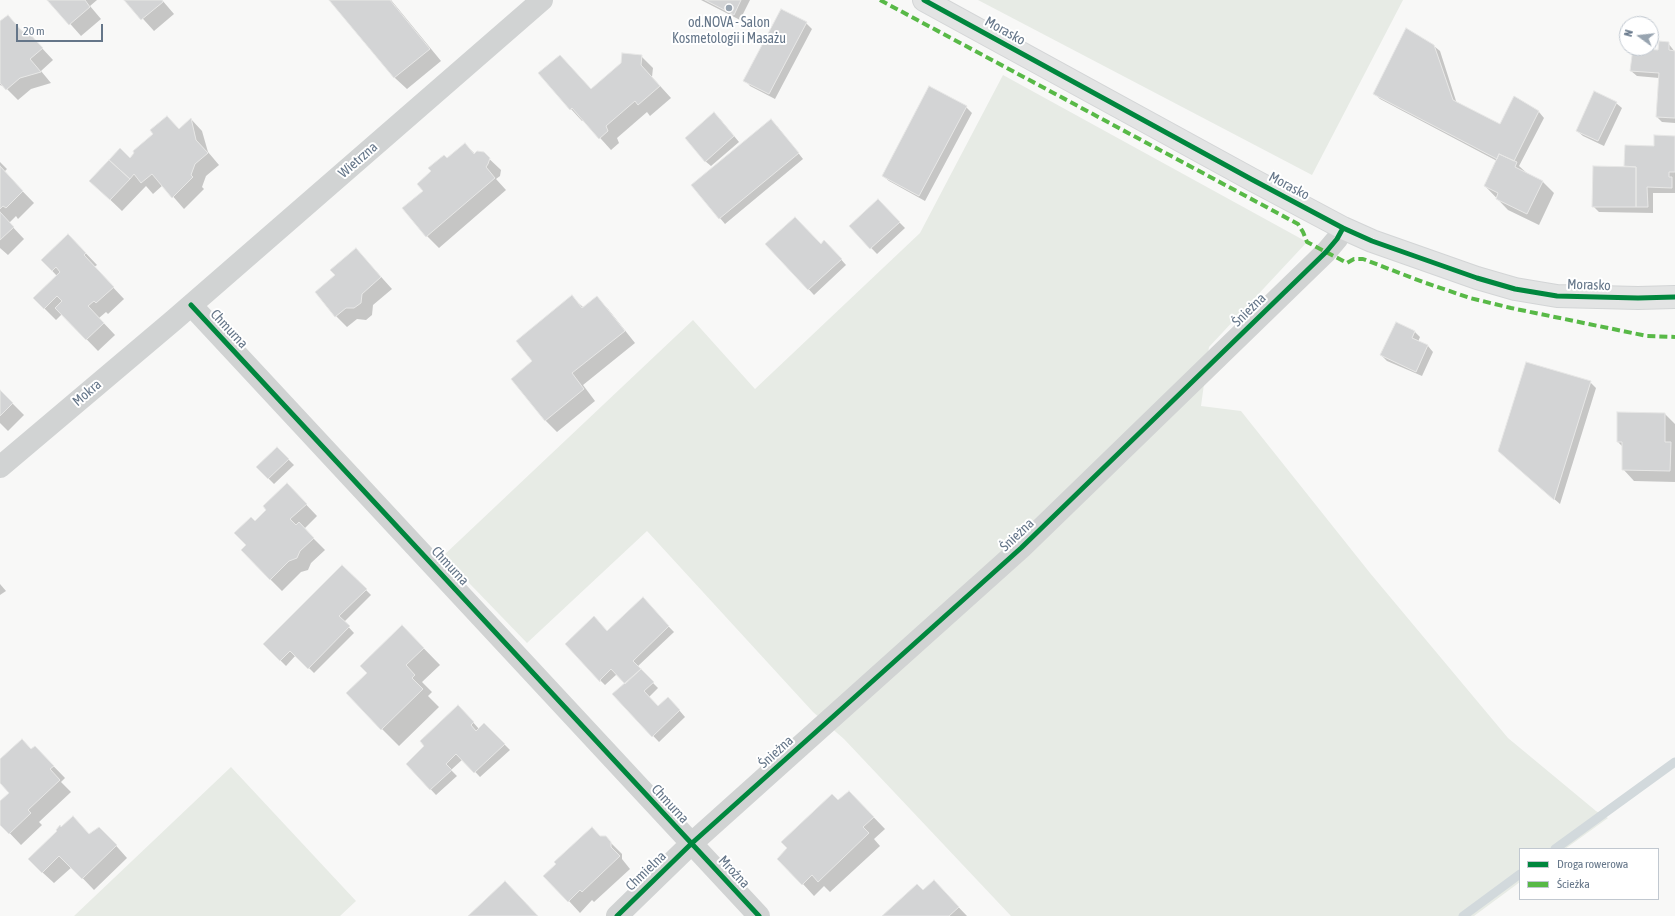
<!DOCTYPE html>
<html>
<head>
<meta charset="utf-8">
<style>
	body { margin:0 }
	#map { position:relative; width:1675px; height:916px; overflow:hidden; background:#f8f8f7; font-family:"Asap Condensed",sans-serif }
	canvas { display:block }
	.legend { position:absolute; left:1519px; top:848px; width:140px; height:52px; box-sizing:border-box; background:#fff; border:1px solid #c1c8d0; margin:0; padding:5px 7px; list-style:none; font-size:12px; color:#657689 }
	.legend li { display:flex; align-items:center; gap:8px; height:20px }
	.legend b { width:20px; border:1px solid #c1c8d0 }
	.north { position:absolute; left:1619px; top:16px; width:40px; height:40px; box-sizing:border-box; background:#fff; border:1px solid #c1c8d0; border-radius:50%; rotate:285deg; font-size:11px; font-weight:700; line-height:16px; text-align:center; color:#657689 }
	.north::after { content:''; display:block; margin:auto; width:14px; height:18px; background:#98a4b0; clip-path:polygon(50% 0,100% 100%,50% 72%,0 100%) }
	.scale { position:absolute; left:16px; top:24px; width:87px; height:18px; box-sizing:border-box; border:2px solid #657689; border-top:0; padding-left:5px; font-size:12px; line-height:14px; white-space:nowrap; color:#657689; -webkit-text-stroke:3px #fff; paint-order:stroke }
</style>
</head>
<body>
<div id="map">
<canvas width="1675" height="916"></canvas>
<ul class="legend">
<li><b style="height:5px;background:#00873e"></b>Droga rowerowa</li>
<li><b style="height:5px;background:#58b947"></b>Ścieżka</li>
</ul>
<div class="north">N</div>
<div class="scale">20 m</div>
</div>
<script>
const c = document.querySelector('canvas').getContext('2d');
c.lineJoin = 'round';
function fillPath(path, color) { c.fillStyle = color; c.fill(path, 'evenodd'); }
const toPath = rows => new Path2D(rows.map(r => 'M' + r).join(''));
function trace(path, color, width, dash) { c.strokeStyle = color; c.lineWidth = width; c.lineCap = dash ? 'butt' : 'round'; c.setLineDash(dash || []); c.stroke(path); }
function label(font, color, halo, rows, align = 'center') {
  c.font = font + ' "Asap Condensed",sans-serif'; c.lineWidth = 4; c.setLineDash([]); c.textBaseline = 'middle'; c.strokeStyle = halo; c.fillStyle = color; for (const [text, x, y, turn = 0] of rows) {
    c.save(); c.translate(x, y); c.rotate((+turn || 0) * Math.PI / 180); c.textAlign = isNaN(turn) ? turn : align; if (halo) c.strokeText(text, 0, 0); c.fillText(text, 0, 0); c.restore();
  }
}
fillPath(toPath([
	[978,0,1403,0,1312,175],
	[1003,75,1307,242,1209,347,1201,406,1241,411,1370,573,1508,738,1596,811,1608,818,1565,849,1520,849,1520,882,1474,916,1011,916,844,739,813,712,647,531,527,643,443,556,693,320,755,389,920,233],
	[231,767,356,901,340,916,74,916]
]), '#e7ebe5');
fillPath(toPath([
	[49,0,97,0,90,6,101,19,81,36],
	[126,0,162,0,174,14,154,31],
	[330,0,391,0,441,61,407,89,395,78],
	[701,0,750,0,740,20],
	[8,16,26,35,28,33,53,60,41,71,51,83,31,89,18,100,5,87,0,85,0,23],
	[806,23,812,29,775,99,750,86,745,80],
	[1668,43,1675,52,1675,123,1662,122,1657,117,1659,78,1637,76,1631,71],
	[1434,46,1440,51,1457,104,1500,125,1514,97,1539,112,1544,118,1519,166,1529,175,1543,182,1554,193,1539,225,1508,210,1485,186,1497,161,1380,99,1374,93],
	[560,56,592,90,641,56,653,68,652,77,671,98,650,116,647,112,617,138,619,143,611,150,584,120,582,121,571,109,540,73],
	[1616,103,1622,108,1604,146,1583,136,1577,131],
	[966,107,972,113,925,201,889,181,883,176],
	[191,119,202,131,208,152,219,165,206,176,202,187,204,189,184,209,163,185,153,194,146,186,122,211,102,192,130,159,179,130],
	[720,119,739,142,711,166,705,161],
	[777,126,803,159,725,224,692,185],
	[1675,137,1675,193,1653,193,1653,213,1599,212,1593,206,1625,167,1626,146,1655,147],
	[465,144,475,154,483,153,501,170,500,176,496,179,506,190,439,248,427,236,425,191],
	[0,162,7,169,4,172,34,203,18,219,16,216,9,223,24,239,8,255,0,248],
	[878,201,905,228,877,254,850,226],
	[767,244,830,247,846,265,814,295],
	[80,247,97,265,94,267,124,299,108,314,106,312,99,318,115,335,98,351,62,314,56,320,34,298,57,276,42,260],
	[356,249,392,289,373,305,372,315,366,320,357,319,347,327,336,316],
	[572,297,584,308,597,298,608,309,635,343,583,385,595,401,557,432,545,420,533,361],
	[1415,332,1420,337,1418,342,1428,346,1433,352,1422,376,1387,361,1381,355],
	[1590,382,1596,388,1560,504,1505,457],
	[0,391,24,415,8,431,0,423],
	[1665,414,1675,424,1675,482,1634,481,1623,469,1623,447,1618,442],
	[283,454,294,465,274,484,257,467],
	[298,496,317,516,304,529,325,550,311,563,308,570,301,572,282,591,270,579,247,545,255,523,268,510],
	[342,566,371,595,344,622,354,633,314,673,296,655,286,666,264,644],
	[0,584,6,591,0,595],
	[642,599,674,632,637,667,658,688,649,697,659,708,674,704,685,717,659,742,614,695,627,684,617,674,605,685,600,680,608,632],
	[402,626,440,665,422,682,432,692,428,696,439,707,399,746,382,729,368,673],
	[464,712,479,729,484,724,510,750,480,777,463,759,451,770,457,776,436,795,407,764],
	[35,747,65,778,61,782,71,792,39,822,42,825,21,845,0,823,0,803,11,793,0,782,0,761,32,750],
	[838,801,860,803,885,829,874,839,880,846,830,892,824,886,814,896,803,884],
	[62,828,111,840,127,858,94,890,72,867,54,883,42,872],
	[601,837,605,837,622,854,622,859,630,869,594,902,592,900,580,913,569,901],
	[923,891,945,893,967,916,884,916]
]), '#0003');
trace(toPath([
	[1555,849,1675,762],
	[1463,916,1520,874]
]), '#d2d9dc', 9);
const building = toPath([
	[47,0,85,0,90,7,69,25,47,0],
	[124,0,162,0,163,2,141,20,124,0],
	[329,0,390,0,430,49,394,78,329,0],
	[705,0,741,0,734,15,705,0],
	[781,9,807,22,769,94,743,81,781,9],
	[8,15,25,35,28,32,43,48,30,59,41,72,20,78,6,90,0,83,0,21,8,15],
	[1406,28,1434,45,1453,100,1500,124,1514,96,1539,111,1514,161,1499,154,1497,159,1373,94,1406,28],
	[1659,41,1669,42,1669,50,1675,51,1675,118,1656,117,1659,73,1630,71,1633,48,1658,50,1659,41],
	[622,53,642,55,641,65,660,86,638,105,635,101,606,126,608,131,599,139,572,108,570,110,538,73,560,55,591,89,621,63,622,53],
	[929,86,967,106,919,196,882,176,929,86],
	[1594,91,1617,102,1598,141,1576,131,1594,91],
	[714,112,734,136,705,162,685,138,714,112],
	[167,116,179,129,191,118,196,140,208,153,195,164,191,175,193,177,172,198,152,174,141,183,134,174,130,179,109,160,120,148,130,158,134,153,133,151,153,134,150,130,167,116],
	[771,119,799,153,719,219,691,185,771,119],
	[1654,135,1675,136,1675,172,1669,172,1669,177,1672,177,1672,188,1647,187,1648,207,1636,207,1636,167,1624,166,1625,145,1654,146,1654,135],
	[465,143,474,154,477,151,484,152,490,158,488,164,486,167,495,178,426,237,402,208,423,191,417,184,431,171,428,168,444,155,447,158,465,143],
	[1499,154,1517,162,1515,167,1543,181,1527,214,1496,199,1498,193,1484,186,1499,154],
	[109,160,130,179,110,200,89,181,109,160],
	[0,166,23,191,6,208,3,206,0,209,0,166],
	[1593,166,1636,167,1636,207,1592,207,1593,166],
	[878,199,900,222,870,249,849,226,878,199],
	[0,212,14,227,0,240,0,212],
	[795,217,821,244,824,240,842,259,808,290,765,244,795,217],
	[68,234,86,253,84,255,114,287,96,303,94,301,88,306,104,323,86,340,55,308,62,301,57,296,44,309,33,298,60,272,56,267,52,271,41,260,68,234],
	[356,248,381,277,362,294,361,303,354,308,346,308,335,317,315,292,335,275,330,270,356,248],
	[572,295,582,308,597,296,625,331,572,373,584,389,545,421,511,379,532,361,516,341,572,295],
	[1396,322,1415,331,1412,338,1428,345,1416,372,1380,355,1396,322],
	[1526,362,1591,381,1554,500,1498,451,1526,362],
	[0,390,13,403,0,416,0,390],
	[1617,412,1665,413,1665,442,1671,442,1670,471,1622,470,1622,442,1617,442,1617,412],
	[277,447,289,459,268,479,256,467,277,447],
	[287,483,307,504,290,519,296,525,299,522,314,538,300,551,297,558,289,561,270,580,241,550,246,545,234,533,251,517,255,521,266,510,263,506,287,483],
	[342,565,367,589,339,616,350,626,308,669,290,651,280,661,263,644,342,565],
	[643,597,669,626,633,661,641,669,625,684,611,669,600,680,600,682,565,644,594,616,607,631,643,597],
	[402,625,424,648,406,665,415,675,412,678,423,689,381,730,346,693,367,673,360,666,402,625],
	[641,669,654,682,644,691,658,706,668,697,680,710,652,737,612,694,641,669],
	[458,705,474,722,471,725,476,731,484,723,505,744,474,773,456,754,446,764,452,770,430,790,406,764,424,746,420,741,458,705],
	[22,739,31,749,35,746,54,766,50,769,60,780,28,810,31,813,9,834,0,825,0,801,9,793,0,783,0,759,22,739],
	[849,791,874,817,863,827,869,833,818,882,812,875,802,885,777,859,787,848,781,842,832,794,838,800,849,791],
	[73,816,89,834,99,827,117,845,82,879,59,856,42,873,28,859,57,831,56,830,60,825,61,827,73,816],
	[592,827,600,836,606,836,611,842,611,847,620,856,582,892,580,890,568,902,543,876,556,864,554,862,592,827],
	[934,880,959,907,949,916,882,916,917,884,923,890,934,880],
	[505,881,538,916,468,916,484,901,505,881]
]);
fillPath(building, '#d3d4d5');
trace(building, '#e7e7e6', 1);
const secondary = toPath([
	[924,0,1251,179,1343,228,1372,241,1477,278,1515,289,1557,296,1638,298,1675,297]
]);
trace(secondary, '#d3d5d6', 24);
trace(toPath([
	[191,305,759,916],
	[0,467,174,320,542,0],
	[617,916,691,844,1021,548,1326,252,1337,239,1343,228]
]), '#d1d3d3', 22);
trace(secondary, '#e3e4e4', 22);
trace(toPath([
	[880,0,1298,224,1303,232,1307,242,1347,263,1354,259,1363,259,1423,282,1470,298,1511,308,1647,336,1675,337]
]), '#58b947', 4, [8, 4]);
trace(toPath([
	[924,0,1251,179,1343,228,1372,241,1477,278,1515,289,1557,296,1638,298,1675,297],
	[191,305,759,916],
	[617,916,691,844,1021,548,1326,252,1337,239,1343,228]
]), '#00873e', 5);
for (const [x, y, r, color] of [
	[729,8,4,"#98a4b0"]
]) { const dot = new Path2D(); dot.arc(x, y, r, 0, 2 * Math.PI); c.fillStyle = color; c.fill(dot); trace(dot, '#fff', 1.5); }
label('14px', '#657689', '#fff', [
	["od.NOVA - Salon",729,23],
	["Kosmetologii i Masażu",729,39]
]);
label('14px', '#657689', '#fff', [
	["Morasko",1005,31,29],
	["Wietrzna",358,160,-41],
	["Morasko",1289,186,28],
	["Morasko",1589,285,2],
	["Śnieżna",1249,310,-44],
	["Chmurna",229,329,47],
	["Mokra",87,393,-40],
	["Śnieżna",1017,535,-43],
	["Chmurna",450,566,47],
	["Śnieżna",776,752,-42],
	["Chmurna",670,804,47],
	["Chmielna",646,871,-44],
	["Mroźna",734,872,47]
]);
</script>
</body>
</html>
